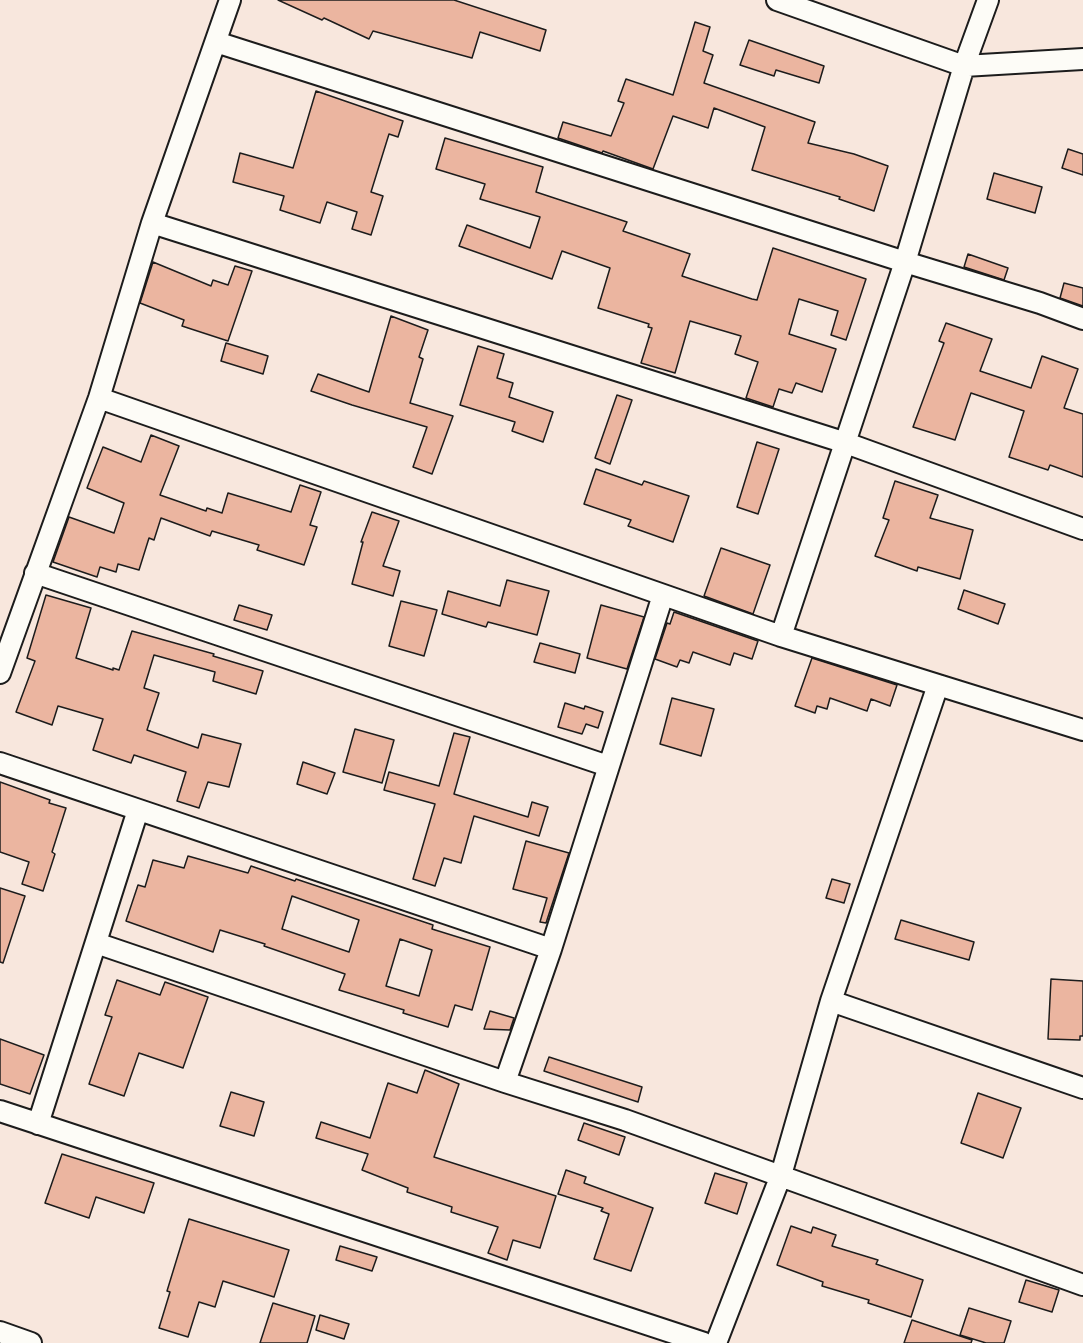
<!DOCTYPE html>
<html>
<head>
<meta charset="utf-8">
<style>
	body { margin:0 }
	canvas { display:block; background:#f8e7dd }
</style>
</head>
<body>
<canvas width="1083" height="1343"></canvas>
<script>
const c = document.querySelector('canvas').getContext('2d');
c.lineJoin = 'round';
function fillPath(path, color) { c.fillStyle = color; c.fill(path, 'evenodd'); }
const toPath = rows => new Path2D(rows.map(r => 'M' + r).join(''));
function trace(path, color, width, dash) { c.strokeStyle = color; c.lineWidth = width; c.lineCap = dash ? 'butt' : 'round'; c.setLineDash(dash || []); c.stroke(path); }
const building = toPath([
	[278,0,454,0,546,30,540,51,480,32,472,58,373,31,369,39,324,18,322,20,278,0],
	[695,22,710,27,703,51,713,55,704,83,815,122,808,143,854,154,888,166,874,211,839,199,840,197,752,170,765,127,714,108,708,128,673,116,653,169,603,151,602,153,558,138,563,122,611,136,624,103,618,101,626,79,673,95,695,22],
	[749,40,824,66,819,83,776,70,774,76,740,65,749,40],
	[316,91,403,121,398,137,389,134,371,192,383,196,371,235,352,229,357,212,327,202,320,223,280,210,284,196,233,182,240,153,293,168,316,91],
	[445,138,543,167,536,192,627,222,623,231,690,254,682,276,752,299,757,300,773,248,866,279,846,340,831,335,838,311,799,299,789,334,836,349,822,392,796,383,792,393,779,389,773,407,746,398,758,362,735,354,741,336,690,321,675,373,641,363,652,328,648,327,649,324,598,308,610,268,562,251,552,279,459,246,467,225,530,248,540,217,480,199,485,184,436,169,445,138],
	[1068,149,1083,154,1083,175,1062,168,1068,149],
	[994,173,1042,187,1035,213,987,199,994,173],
	[968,254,1008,268,1004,280,964,267,968,254],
	[153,262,211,286,213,280,228,285,235,266,252,271,228,341,182,326,184,320,140,303,153,262],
	[1064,283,1083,288,1083,306,1060,298,1064,283],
	[391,316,428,330,419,357,423,359,410,403,453,416,432,474,413,467,427,427,352,405,311,391,318,374,369,392,391,316],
	[946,323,992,339,980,371,1031,388,1042,356,1078,369,1064,408,1083,414,1083,477,1050,465,1048,470,1009,457,1024,411,971,393,955,440,913,427,944,343,939,341,946,323],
	[226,343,268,356,263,374,221,361,226,343],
	[478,346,504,354,497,378,513,383,509,397,553,412,543,442,512,431,515,422,460,405,478,346],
	[617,395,632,400,610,464,595,458,617,395],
	[151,435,179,446,160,495,206,511,207,508,222,513,228,493,291,512,300,485,321,492,310,525,317,527,304,565,257,550,259,545,212,531,210,536,161,518,154,540,149,538,139,570,118,564,116,572,100,567,97,577,53,562,69,517,114,533,124,503,87,488,103,447,141,462,151,435],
	[757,442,779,449,758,514,737,507,757,442],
	[596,469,642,485,644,481,689,496,673,542,628,526,631,520,584,504,596,469],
	[895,481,938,495,930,518,973,530,960,579,918,567,917,571,875,556,889,520,883,518,895,481],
	[372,512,399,521,383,566,400,571,393,596,352,584,363,542,361,542,372,512],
	[721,548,770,565,753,614,704,596,721,548],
	[507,580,549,591,537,635,488,622,486,627,442,614,448,591,500,606,507,580],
	[964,590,1005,604,998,624,958,609,964,590],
	[46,595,91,608,76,658,113,670,113,668,119,670,132,631,214,654,213,656,263,671,256,694,213,681,215,672,154,655,144,688,159,693,147,730,198,748,202,734,241,744,229,787,208,782,199,808,177,801,186,772,134,755,131,763,93,750,103,719,58,706,52,725,16,712,35,661,27,658,46,595],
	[401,601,437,610,424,656,389,646,401,601],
	[239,605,272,615,267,630,234,620,239,605],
	[601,605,644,617,627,669,587,658,601,605],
	[674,612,758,641,752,659,734,653,730,665,693,652,689,663,680,660,677,667,655,659,667,623,670,624,674,612],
	[540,643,580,654,575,673,534,662,540,643],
	[812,658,897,685,890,706,871,699,867,711,830,698,827,709,817,706,815,713,795,706,812,658],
	[672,698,714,709,701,756,660,744,672,698],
	[565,703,584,709,585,706,603,712,598,728,586,724,582,734,558,727,565,703],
	[355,729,394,740,382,783,343,772,355,729],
	[454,733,470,737,454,794,528,817,532,802,548,807,539,836,474,816,461,863,444,858,435,886,413,879,435,804,384,790,389,772,439,786,454,733],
	[303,762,335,773,327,794,297,784,303,762],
	[0,782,50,800,49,803,66,808,52,852,55,854,43,891,22,884,29,862,0,852,0,782],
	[526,841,569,853,546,923,540,922,547,898,513,889,526,841],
	[188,856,248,873,251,866,295,881,296,879,433,925,432,929,490,947,472,1010,455,1005,448,1027,403,1013,404,1010,339,990,345,974,264,946,265,944,220,930,213,952,126,921,138,885,145,887,153,860,184,868,188,856],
	[292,896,359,920,349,952,282,929,292,896],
	[400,939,432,950,419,996,386,986,400,939],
	[832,879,850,884,844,903,826,898,832,879],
	[0,888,25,896,3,963,0,962,0,888],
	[901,920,974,942,969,960,895,939,901,920],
	[1051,979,1083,981,1083,1036,1080,1036,1080,1040,1048,1039,1051,979],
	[117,980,160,995,165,982,208,997,183,1068,139,1053,124,1096,89,1084,112,1017,105,1015,117,980],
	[490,1011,514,1018,510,1030,484,1029,490,1011],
	[0,1039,44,1055,30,1094,0,1084,0,1039],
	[549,1057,642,1087,638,1102,544,1071,549,1057],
	[425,1070,459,1084,434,1157,556,1196,540,1248,513,1240,507,1260,488,1253,498,1227,451,1212,452,1207,407,1192,408,1188,362,1170,368,1154,316,1138,321,1122,370,1138,388,1083,417,1093,425,1070],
	[231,1092,264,1102,254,1136,220,1126,231,1092],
	[978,1093,1021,1108,1003,1158,961,1143,978,1093],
	[584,1123,625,1137,619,1155,578,1140,584,1123],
	[62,1154,154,1183,144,1213,96,1197,89,1218,45,1203,62,1154],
	[566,1170,586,1177,584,1183,653,1208,631,1271,594,1259,609,1214,601,1211,603,1208,558,1194,566,1170],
	[715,1173,747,1183,737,1214,705,1203,715,1173],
	[189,1219,289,1250,274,1297,223,1281,215,1307,199,1302,188,1337,159,1328,170,1292,167,1291,189,1219],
	[791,1226,811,1233,813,1227,836,1235,832,1246,878,1260,876,1264,923,1280,911,1317,868,1303,869,1300,822,1286,823,1282,777,1265,791,1226],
	[340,1246,377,1257,372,1271,336,1260,340,1246],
	[1026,1280,1059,1290,1052,1312,1019,1302,1026,1280],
	[273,1303,315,1316,307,1343,260,1343,273,1303],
	[969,1308,1011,1321,1004,1343,986,1343,960,1335,969,1308],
	[320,1315,349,1324,344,1339,316,1330,320,1315],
	[912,1320,972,1340,971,1343,904,1343,912,1320]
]);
fillPath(building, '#ebb5a0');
trace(building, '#1c1c1c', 1.5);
const minor = toPath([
	[777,0,964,66,1083,59],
	[216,42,905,262,1040,303,1083,319],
	[152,223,846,443,1083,529],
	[99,398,781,636,938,685,831,1001,781,1175,716,1343],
	[35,573,608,766],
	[781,636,905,262,964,66,988,0],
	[0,673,99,398,152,223,230,0],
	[938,685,1083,730],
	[0,763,551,949],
	[96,943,505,1082,625,1120,1083,1285],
	[831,1001,1083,1088],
	[505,1082,551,949,663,595],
	[0,1111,704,1343],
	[38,1124,138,810],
	[0,1332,31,1343]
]);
trace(minor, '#1c1c1c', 24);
trace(minor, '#fdfcf7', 20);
</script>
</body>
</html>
